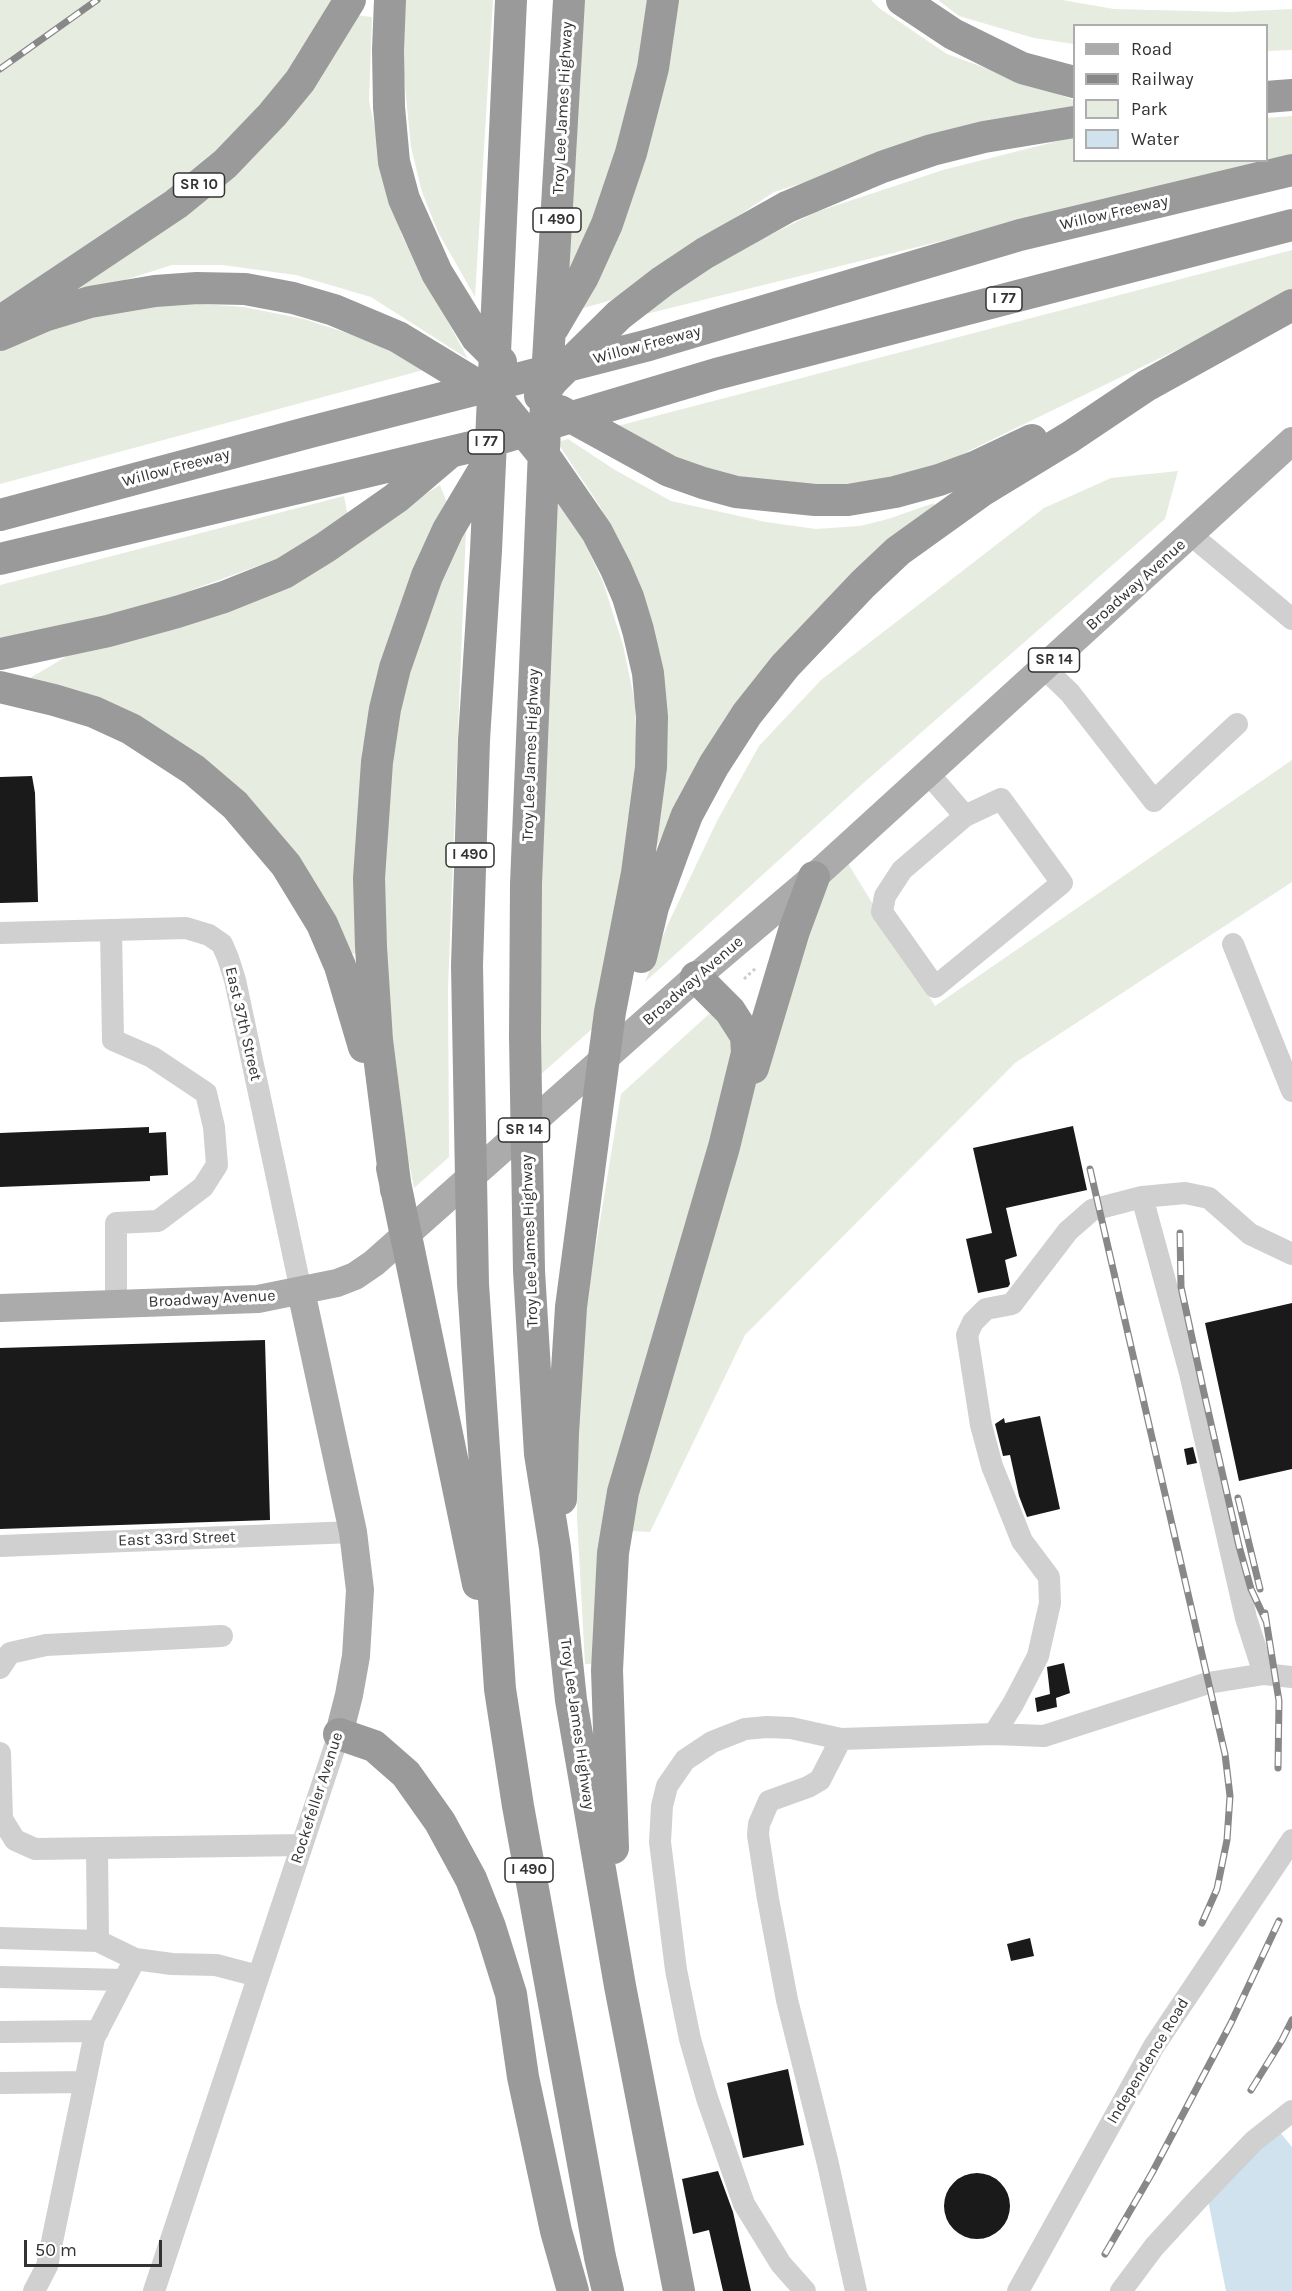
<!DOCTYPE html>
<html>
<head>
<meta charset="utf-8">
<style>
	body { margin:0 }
	#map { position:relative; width:1292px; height:2291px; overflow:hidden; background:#fff; font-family:Karla,sans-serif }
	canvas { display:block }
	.legend { position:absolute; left:1073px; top:24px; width:195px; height:138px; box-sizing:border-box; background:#fff; border:2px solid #adadad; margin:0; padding:8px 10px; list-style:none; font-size:18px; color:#333 }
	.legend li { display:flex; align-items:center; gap:12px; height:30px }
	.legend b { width:30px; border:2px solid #adadad }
	.scale { position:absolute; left:24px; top:2240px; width:138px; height:27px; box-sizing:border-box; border:3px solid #333; border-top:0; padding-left:8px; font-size:18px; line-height:21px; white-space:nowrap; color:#333; -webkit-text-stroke:4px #fff; paint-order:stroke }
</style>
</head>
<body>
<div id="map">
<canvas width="1292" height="2291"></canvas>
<ul class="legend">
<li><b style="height:8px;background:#ababab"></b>Road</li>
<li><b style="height:8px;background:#888"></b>Railway</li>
<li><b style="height:16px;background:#e6ecdf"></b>Park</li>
<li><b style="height:16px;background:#cfe2ee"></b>Water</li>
</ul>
<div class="scale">50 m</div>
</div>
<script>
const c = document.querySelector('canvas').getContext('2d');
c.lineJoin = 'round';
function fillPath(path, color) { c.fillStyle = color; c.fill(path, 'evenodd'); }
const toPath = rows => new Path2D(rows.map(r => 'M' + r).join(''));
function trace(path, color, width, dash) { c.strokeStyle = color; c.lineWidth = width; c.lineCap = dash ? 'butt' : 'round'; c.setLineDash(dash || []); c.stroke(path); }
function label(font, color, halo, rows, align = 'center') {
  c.font = font + ' Karla,sans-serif'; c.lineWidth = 6; c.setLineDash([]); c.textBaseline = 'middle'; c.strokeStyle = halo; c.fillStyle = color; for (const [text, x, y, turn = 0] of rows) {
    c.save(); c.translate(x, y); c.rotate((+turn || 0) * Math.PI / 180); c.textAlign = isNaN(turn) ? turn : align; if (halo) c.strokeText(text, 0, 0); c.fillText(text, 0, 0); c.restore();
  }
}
fillPath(toPath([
	[0,0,350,0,272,115,0,322],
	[406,0,493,0,475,297,438,232,422,192,411,147,402,56],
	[578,0,650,0,635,87,593,232,560,290],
	[677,0,871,0,879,8,947,54,1074,100,1074,110,927,144,774,192,612,300,580,309],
	[938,0,1062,0,1114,9,1231,12,1292,9,1292,50,1267,51,1266,26,1074,26,1074,44,1034,38,959,16],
	[355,15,372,17,369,101,386,180,402,236,468,359,371,297,296,275,222,265,172,265,112,284,66,292,108,263],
	[1292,116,1292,154,1267,160,1266,118],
	[1074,137,1074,160,1265,161,638,316,732,254,816,212,943,170],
	[1292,250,1292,294,911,479,849,490,709,478,606,429],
	[184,303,244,307,304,319,383,345,427,369,0,484,0,350,45,327,114,311],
	[568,439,615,470,671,501,766,522,816,529,860,526,888,519,934,503,935,510,691,780,654,851,648,615,626,554,599,505,557,442],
	[1178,471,1165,519,859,787,645,982,668,924,717,821,759,746,821,680,1044,508,1111,478],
	[440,485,447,503,391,636,362,751,358,954,345,953,225,781,158,728,88,698,30,678,69,655,409,504],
	[550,487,582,537,603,582,623,645,635,703,636,745,633,804,627,848,593,1028,530,1084],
	[344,496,348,517,318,544,142,608,0,642,0,585],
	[466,529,448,988,449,1157,414,1188,406,1147,388,1036,380,877,391,746,409,664,429,603],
	[1292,760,1292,882,1015,1063,745,1335,650,1532,617,1530,724,1147,841,852,935,1006],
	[709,1014,722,1017,738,1040,592,1664,585,1664,577,1517,578,1427,584,1318,621,1094]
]), '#e6ecdf');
fillPath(toPath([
	[1278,2130,1292,2147,1292,2291,1226,2291,1208,2200]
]), '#cfe2ee');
fillPath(toPath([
	[32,776,35,793,38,902,0,903,0,777],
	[1073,1126,1087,1190,1006,1208,1017,1256,1005,1260,1010,1284,1008,1287,978,1293,966,1239,992,1233,973,1148],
	[149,1127,149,1133,166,1132,168,1175,150,1176,150,1181,0,1187,0,1133],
	[1292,1303,1292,1469,1239,1481,1205,1323],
	[265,1340,270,1520,0,1529,0,1348],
	[1040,1416,1060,1509,1027,1517,1019,1496,1010,1455,1003,1456,995,1424,1004,1418,1005,1423],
	[1193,1447,1197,1463,1187,1465,1184,1449],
	[1064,1663,1070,1693,1056,1698,1057,1707,1037,1712,1035,1698,1050,1694,1047,1667],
	[1030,1938,1034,1956,1011,1961,1007,1944],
	[788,2069,804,2145,743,2158,727,2083],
	[718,2171,733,2212,751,2291,723,2291,709,2230,693,2234,682,2179],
	'944 2206a33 33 0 1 1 66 0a33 33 0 1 1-66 0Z'
]), '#1a1a1a');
trace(toPath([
	[744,979,756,968]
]), '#cdcdcd', 3, [3, 3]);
trace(toPath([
	[1191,535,1292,619],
	[1044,668,1070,693,1154,801,1237,724],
	[928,773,965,816,1001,799,1062,883,935,987,882,912,885,896,902,870,965,816],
	[111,930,113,1040,152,1057,206,1093,214,1127,217,1165,203,1187,158,1221,116,1223,116,1304],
	[0,933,186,928,209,935,222,944,228,958,235,980,301,1291],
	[1233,944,1292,1091],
	[1142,1197,1190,1373,1246,1618,1264,1674,1292,1677],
	[0,1546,353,1532],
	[0,1668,10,1653,46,1645,222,1636],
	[994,1734,1013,1704,1038,1656,1050,1603,1049,1577,1022,1541,992,1466,981,1425,967,1335,973,1322,986,1309,1012,1304,1068,1231,1092,1210,1142,1197,1185,1193,1209,1198,1250,1234,1292,1254],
	[0,1753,2,1819,15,1840,35,1849,302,1845],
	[97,1848,98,1941],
	[0,1938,98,1941,135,1959,172,1964,216,1965,258,1976],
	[0,1977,124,1980],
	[0,2032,98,2031],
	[0,2083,85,2082],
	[34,2291,47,2266,94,2038,135,1959],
	[154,2291,339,1734],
	[805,2291,781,2264,744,2204,707,2098,690,2039,676,1970,660,1842,662,1806,667,1786,685,1760,712,1742,745,1729,767,1727,791,1728,841,1739],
	[856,2291,828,2164,787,2000,768,1899,758,1835,759,1824,769,1801,808,1787,820,1780,841,1739,994,1734,1044,1736,1208,1683,1264,1674],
	[1018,2291,1154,2046,1292,1840],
	[1121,2291,1154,2247,1199,2198,1254,2141,1292,2111]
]), '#d0d0d0', 22);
trace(toPath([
	[301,1291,353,1532,360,1590,356,1656,349,1695,339,1734],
	[0,1308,258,1299,337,1283,355,1276,374,1263,696,977,814,877,1292,441]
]), '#ababab', 28);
trace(toPath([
	[390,0,388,50,389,107,394,162,404,199,437,273,477,338,501,362],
	[511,0,486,551,474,740,467,966,473,1284,500,1689,518,1806,600,2257,608,2291],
	[569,0,547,378,526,884,525,1036,529,1271,540,1454,555,1548,571,1700,620,1986,679,2291],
	[902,0,953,34,1022,68,1074,82],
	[1266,97,1292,95],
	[7,317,176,204,225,164,272,115,300,81,350,0],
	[553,328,583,277,607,224,631,153,653,68,663,0],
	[0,335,44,316,90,302,155,291,197,288,245,289,293,298,334,310,398,337,495,396,548,461,597,532,616,569,628,597,638,630,648,673,652,717,651,767,637,873,610,1012,571,1307,563,1433,561,1499],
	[540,396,554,379,619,315,663,281,705,253,787,207,882,167,932,150,984,137,1074,122],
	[560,411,669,471,703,483,736,492,815,500,848,500,895,492,939,480,977,466,1032,440],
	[0,515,310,432,649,345,1020,235,1292,170],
	[0,559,475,446,716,374,1292,225],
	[0,654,108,631,177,612,224,597,284,573,326,547,396,498,449,453],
	[0,687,54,700,94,712,131,729,194,770,235,805,286,865,322,924,340,966,364,1047],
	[641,957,653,907,673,852,687,815,714,765,747,714,785,666,863,584,898,551,983,490,1070,437,1146,386,1292,305],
	[753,1068,794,931,814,877],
	[392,1168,478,1584],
	[396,1190,377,1040,371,947,369,878,377,762,385,709,395,668,427,576,448,530,488,463],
	[339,1734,374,1746,406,1774,440,1822,471,1879,490,1927,511,1994,523,2077,556,2231,573,2291],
	[613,1848,607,1670,613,1553,623,1492,724,1147,747,1053,746,1036,730,1011,696,977]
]), '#9a9a9a', 32);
const rail = toPath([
	[0,69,97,0],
	[1090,1169,1225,1754,1230,1796,1227,1840,1217,1889,1202,1923],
	[1180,1233,1181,1287,1204,1393,1239,1546,1251,1589,1266,1621],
	[1238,1498,1260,1589],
	[1265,1613,1279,1701,1278,1768],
	[1251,2090,1282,2040,1292,2020],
	[1105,2254,1152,2173,1231,2023,1279,1921]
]);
trace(rail, '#888', 7);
trace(rail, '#fff', 4.5, [14]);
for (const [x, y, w] of [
	[199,185,51],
	[557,220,48],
	[1004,299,36],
	[486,442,36],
	[1054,660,51],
	[470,855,48],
	[524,1130,51],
	[529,1870,48]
]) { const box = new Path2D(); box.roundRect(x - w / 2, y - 12, w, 24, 4.5); c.fillStyle = '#fff'; c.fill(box); trace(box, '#333', 1.5); }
label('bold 15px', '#333', null, [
	["SR 10",199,185],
	["I 490",557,220],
	["I 77",1004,299],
	["I 77",486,442],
	["SR 14",1054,660],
	["I 490",470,855],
	["SR 14",524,1130],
	["I 490",529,1870]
]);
label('16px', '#333', '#fff', [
	["Troy Lee James Highway",563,108,-87],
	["Willow Freeway",1114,213,-13],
	["Willow Freeway",647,345,-15],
	["Willow Freeway",176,468,-15],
	["Broadway Avenue",1136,585,-42],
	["Troy Lee James Highway",531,755,-88],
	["Broadway Avenue",693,981,-41],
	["East 37th Street",243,1024,77],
	["Troy Lee James Highway",530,1241,-92],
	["Broadway Avenue",212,1299,-3],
	["East 33rd Street",177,1539,-2],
	["Troy Lee James Highway",577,1724,82],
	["Rockefeller Avenue",317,1798,-72],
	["Independence Road",1148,2061,-59]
]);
</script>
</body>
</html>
